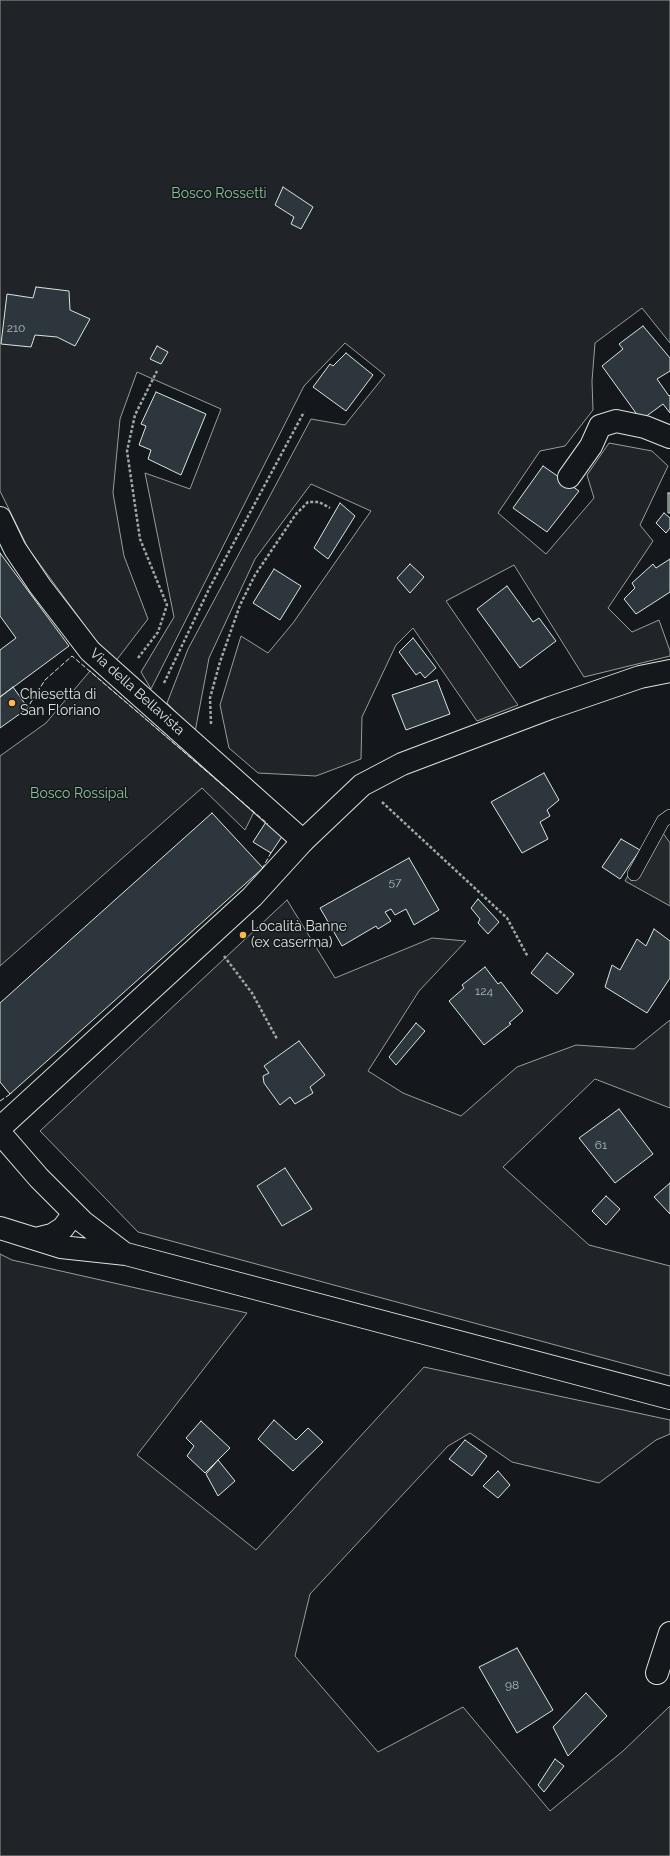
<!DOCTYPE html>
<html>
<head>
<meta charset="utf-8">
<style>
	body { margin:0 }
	canvas { display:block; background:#14181c }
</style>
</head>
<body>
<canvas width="670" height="1856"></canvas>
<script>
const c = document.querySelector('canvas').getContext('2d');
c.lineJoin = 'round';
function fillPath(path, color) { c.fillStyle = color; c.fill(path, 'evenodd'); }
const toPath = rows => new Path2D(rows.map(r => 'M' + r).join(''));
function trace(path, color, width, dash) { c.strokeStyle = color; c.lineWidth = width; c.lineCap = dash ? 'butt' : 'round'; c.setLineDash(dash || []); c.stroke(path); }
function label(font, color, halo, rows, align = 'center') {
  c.font = font + ' Raleway,sans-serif'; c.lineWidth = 3; c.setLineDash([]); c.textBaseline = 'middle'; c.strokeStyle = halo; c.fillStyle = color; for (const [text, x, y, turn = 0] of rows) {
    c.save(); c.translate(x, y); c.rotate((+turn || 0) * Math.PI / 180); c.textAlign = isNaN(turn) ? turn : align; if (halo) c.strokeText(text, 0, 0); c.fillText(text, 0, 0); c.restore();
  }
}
const green = toPath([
	[0,0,670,0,670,343,642,308,595,343,592,381,593,410,565,446,540,451,498,513,546,554,594,498,587,475,609,443,652,451,668,466,640,525,653,541,608,608,632,632,659,620,670,651,670,656,584,677,514,565,446,601,518,705,477,721,413,628,396,645,362,717,361,759,316,776,258,773,229,748,220,705,241,636,268,653,293,623,371,511,311,484,255,559,209,658,195,732,167,703,188,649,311,419,345,425,385,375,345,343,304,386,151,689,141,672,174,617,145,473,190,489,221,409,137,372,120,419,113,493,124,556,148,619,115,662,94,638,28,548,0,491,0,0],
	[90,671,254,812,245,830,202,788,0,966,0,756,46,723,90,671],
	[287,900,335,978,432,938,466,941,419,991,368,1071,403,1093,461,1116,517,1067,576,1045,634,1049,670,1020,670,1108,595,1079,503,1167,589,1245,670,1266,670,1376,138,1232,40,1131,287,900],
	[0,1254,12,1260,247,1313,137,1455,256,1550,424,1367,670,1420,670,1434,656,1440,599,1483,512,1462,470,1433,448,1446,310,1594,295,1656,378,1752,463,1707,550,1811,623,1751,670,1706,670,1856,0,1856,0,1254]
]);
fillPath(green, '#202428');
trace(green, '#939e99', 1);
const parking = toPath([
	[656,823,670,843,670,906,625,881,656,823]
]);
fillPath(parking, '#24282b');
trace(parking, '#939e99', 1);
const building = toPath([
	[283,187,313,207,301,229,291,224,294,217,275,205,283,187],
	[36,287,69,291,70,310,90,319,75,346,57,337,35,335,31,347,1,344,7,294,33,298,36,287],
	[643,326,670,358,670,371,657,379,669,396,670,395,670,413,663,404,641,420,602,366,623,349,619,344,643,326],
	[157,346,168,352,161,364,150,359,157,346],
	[346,353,373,375,346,411,313,387,330,364,333,366,346,353],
	[156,392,206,414,181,475,148,459,151,450,139,445,146,426,141,424,156,392],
	[543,466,579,491,547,532,513,508,543,466],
	[668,493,670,493,670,513,668,513,668,493],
	[340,503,355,516,328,559,314,548,340,503],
	[664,513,670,518,670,528,666,533,656,523,664,513],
	[0,553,69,646,0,697,0,650,16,638,0,616,0,553],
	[670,559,670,592,636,614,624,599,635,588,632,583,653,564,656,568,670,559],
	[410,564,424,577,410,593,397,578,410,564],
	[274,569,301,586,280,620,253,603,274,569],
	[507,586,533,622,539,618,556,641,520,668,477,609,507,586],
	[413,638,436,668,425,678,420,672,416,675,399,652,413,638],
	[437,680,450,714,406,730,392,695,437,680],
	[13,687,28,708,0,728,0,697,13,687],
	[544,773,559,800,547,810,550,816,540,822,548,839,522,853,491,802,544,773],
	[212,813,263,868,10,1094,0,1082,0,1003,212,813],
	[266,822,283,835,271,853,253,842,266,822],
	[621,839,640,850,620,879,602,867,621,839],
	[409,858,439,910,414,925,406,909,395,915,391,909,385,912,391,921,378,929,376,926,342,946,320,908,409,858],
	[478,899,499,922,488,934,478,923,480,919,471,908,478,899],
	[654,929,670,941,670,978,647,1013,605,987,612,965,620,970,637,939,646,946,654,929],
	[547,953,574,974,557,994,531,973,547,953],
	[485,967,498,984,501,982,523,1011,509,1023,511,1024,484,1045,449,1001,464,988,462,985,485,967],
	[416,1023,425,1031,396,1065,389,1057,416,1023],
	[299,1041,325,1075,310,1087,313,1093,295,1104,290,1097,280,1105,264,1083,263,1076,269,1073,264,1066,299,1041],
	[619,1109,653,1154,615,1183,579,1138,619,1109],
	[285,1168,312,1209,282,1226,257,1186,285,1168],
	[670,1183,670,1214,654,1197,670,1183],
	[606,1196,620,1209,606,1225,592,1211,606,1196],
	[274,1420,296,1440,308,1428,323,1442,293,1471,258,1439,274,1420],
	[201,1421,230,1448,205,1473,187,1456,194,1446,186,1438,201,1421],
	[465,1440,487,1456,472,1476,449,1459,465,1440],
	[218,1460,235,1481,218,1496,206,1474,218,1460],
	[498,1471,510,1485,498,1498,483,1486,498,1471],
	[517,1648,553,1710,517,1733,479,1667,517,1648],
	[586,1693,607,1716,568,1756,553,1727,586,1693],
	[555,1759,564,1766,544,1792,538,1785,555,1759]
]);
fillPath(building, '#2c363c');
trace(building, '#d8e6dc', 1);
const service = toPath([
	[634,874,663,821,670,816]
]);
const minor = toPath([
	[569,477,591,446,600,426,616,421,645,427,670,437],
	[0,1128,252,897,303,841],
	[0,1133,39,1178,83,1222,125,1254],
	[0,1228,61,1247,126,1254,670,1398],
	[36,1239,52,1235,63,1228,74,1213],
	[657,1673,670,1633]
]);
const tertiary = toPath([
	[0,518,15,549,40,586,90,651,303,841,362,785,402,764,550,708,640,677,670,671]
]);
trace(service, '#d8e6dc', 14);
trace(minor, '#d8e6dc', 24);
trace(tertiary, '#d8e6dc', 24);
trace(toPath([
	[138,658,158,632,167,605,140,539,127,451,135,415,157,371],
	[164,683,210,587,304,412],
	[211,724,210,698,220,662,240,605,255,575,296,514,308,502,319,502,330,508],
	[382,802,507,918,528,957],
	[224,956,252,993,277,1039]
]), '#9da8a2', 2.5, [3, 2]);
trace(service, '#14181c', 13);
trace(minor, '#14181c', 22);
trace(tertiary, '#14181c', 22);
trace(toPath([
	[26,710,45,680,72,656,268,824],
	[262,869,272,851],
	[0,1101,12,1093]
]), '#d8e6dc', 1, [5, 2]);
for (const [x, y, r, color] of [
	[12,703,4,"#ffb74d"],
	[243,935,4,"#ffb74d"]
]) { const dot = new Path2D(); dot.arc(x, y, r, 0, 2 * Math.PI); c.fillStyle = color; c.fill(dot); trace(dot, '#14181c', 1.5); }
label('12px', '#adbab4', null, [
	["210",16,328],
	["57",395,882],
	["124",484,991],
	["61",601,1145],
	["98",512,1685]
]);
label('14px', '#8ac095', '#14181c', [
	["Bosco Rossetti",219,194],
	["Bosco Rossipal",79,794]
]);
label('14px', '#d8e6dc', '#14181c', [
	["Via della Bellavista",137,692,42]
]);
label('14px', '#d8e6dc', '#14181c', [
	["Chiesetta di",20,695],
	["San Floriano",20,711],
	["Località Banne",251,927],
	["(ex caserma)",251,943]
], 'left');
</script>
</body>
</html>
